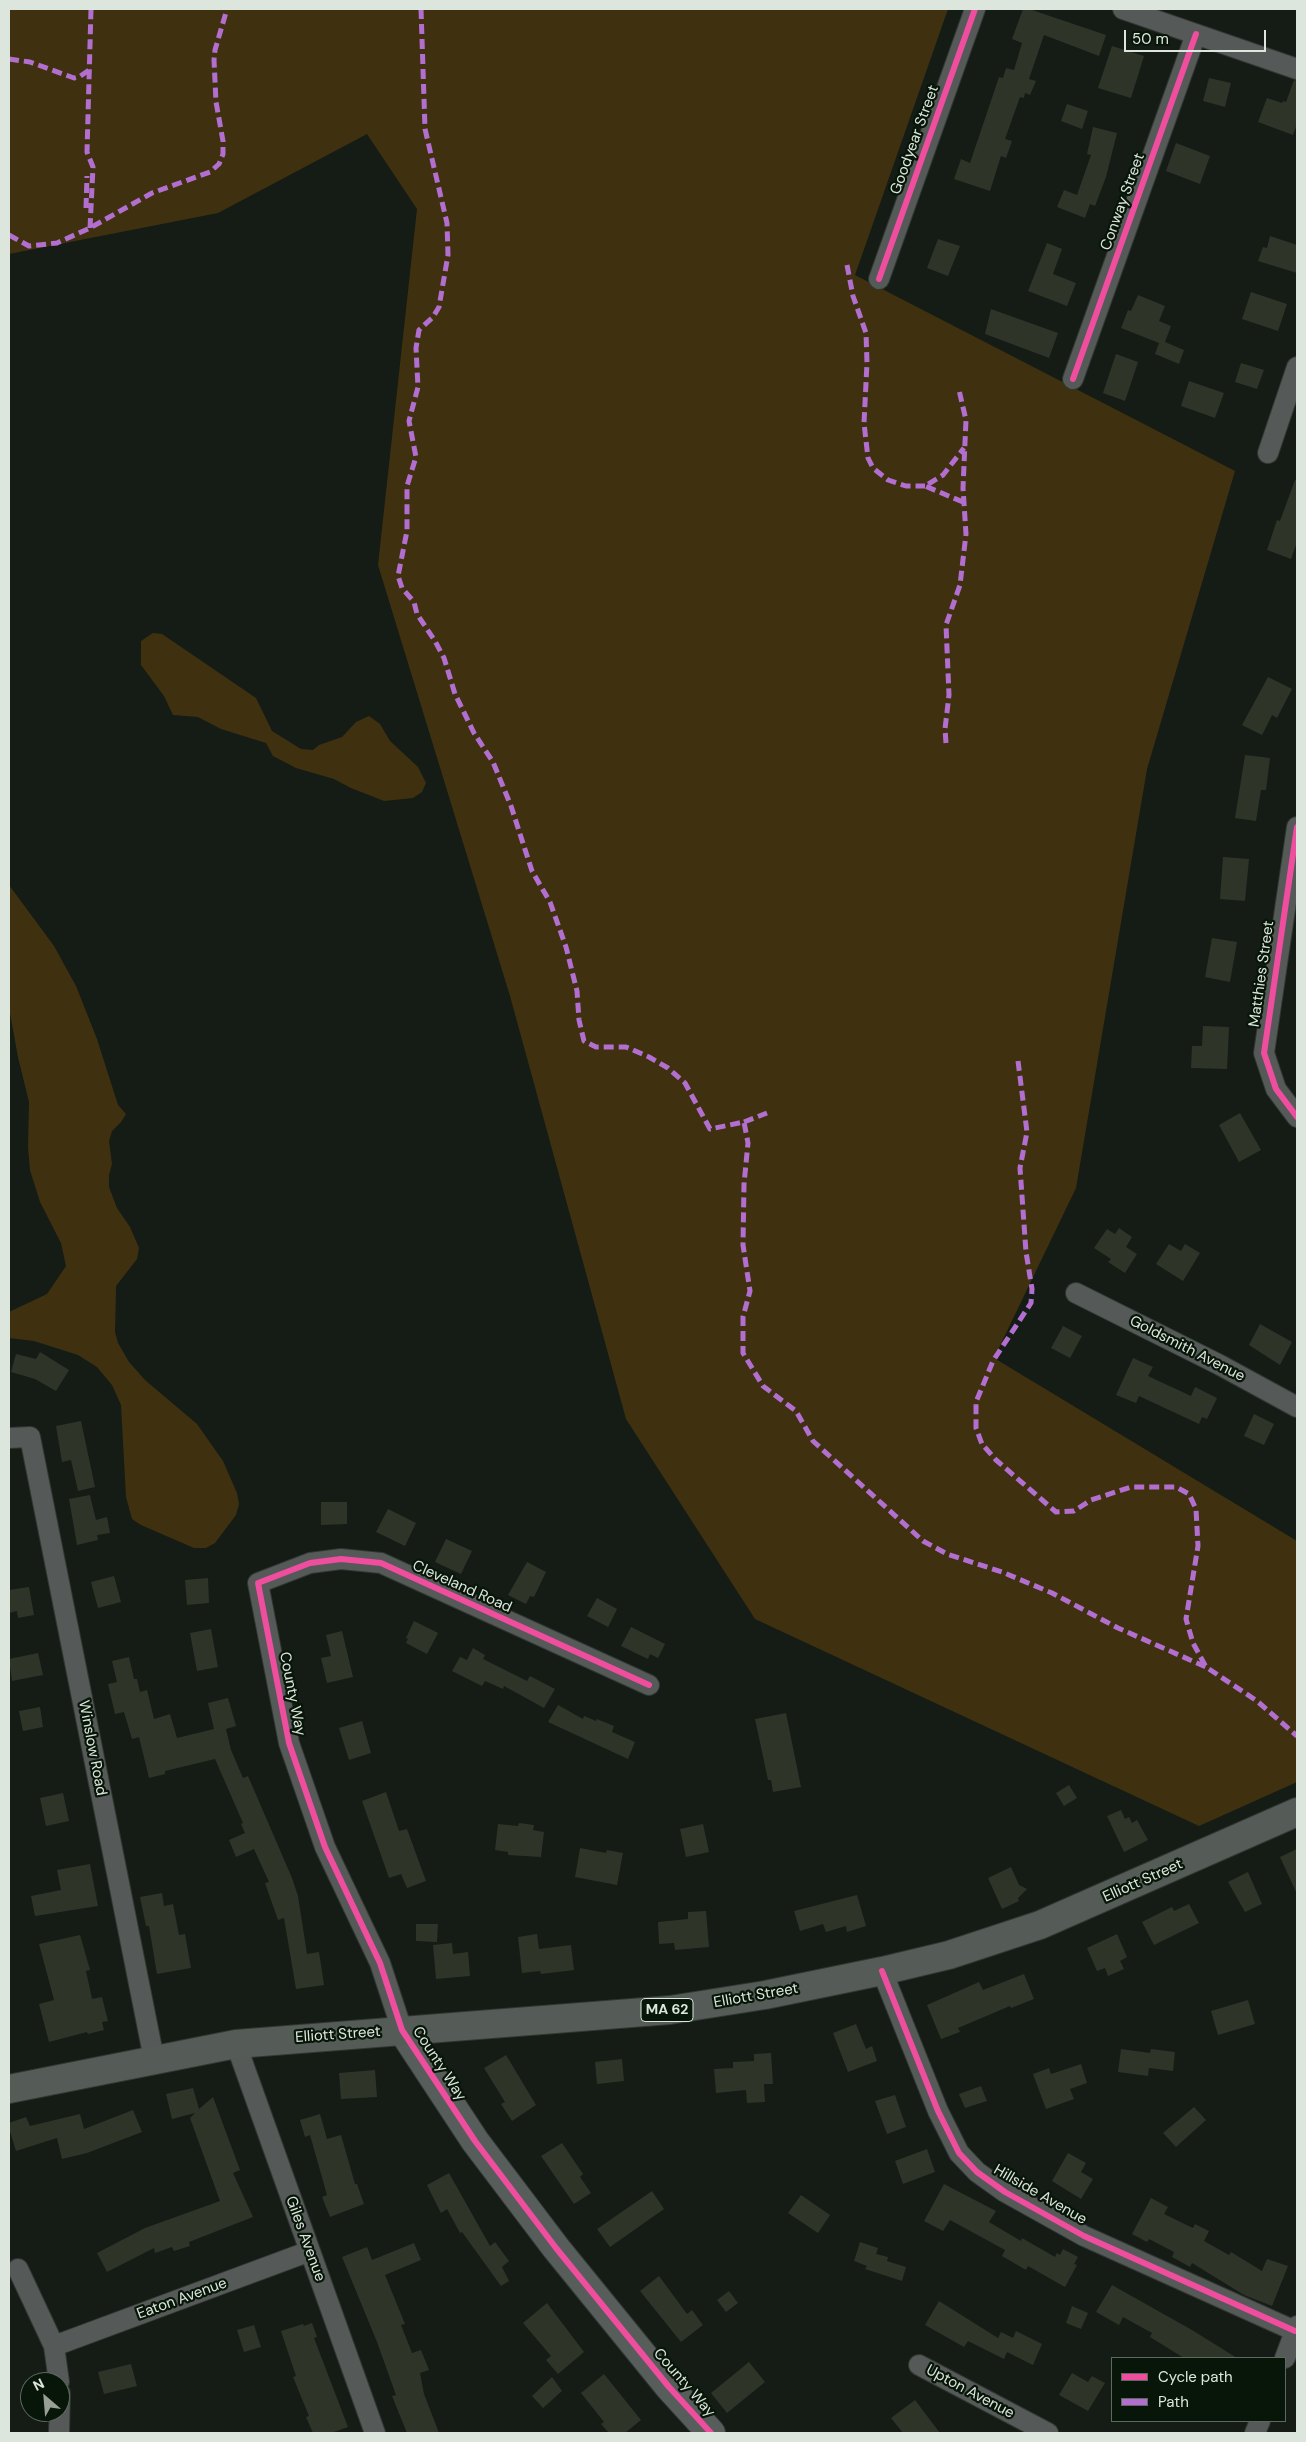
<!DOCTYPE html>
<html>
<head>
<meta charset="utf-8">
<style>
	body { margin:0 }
	#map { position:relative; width:1306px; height:2442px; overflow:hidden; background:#141c15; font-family:"DM Sans",sans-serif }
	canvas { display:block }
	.frame { position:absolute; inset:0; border:10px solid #dde6dd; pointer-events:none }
	.legend { position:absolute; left:1111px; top:2357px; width:175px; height:65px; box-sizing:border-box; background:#081609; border:1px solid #5d695e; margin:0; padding:6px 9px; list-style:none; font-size:15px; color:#dde6dd }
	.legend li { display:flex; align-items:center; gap:10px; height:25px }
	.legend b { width:25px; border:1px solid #5d695e }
	.north { position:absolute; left:20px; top:2372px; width:50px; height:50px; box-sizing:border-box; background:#081609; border:1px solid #5d695e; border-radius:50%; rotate:333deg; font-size:14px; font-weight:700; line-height:20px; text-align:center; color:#dde6dd }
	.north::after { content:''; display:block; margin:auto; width:18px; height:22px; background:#979f97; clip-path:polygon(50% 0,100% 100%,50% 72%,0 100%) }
	.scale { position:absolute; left:1124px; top:30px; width:142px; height:22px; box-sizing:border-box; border:2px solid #dde6dd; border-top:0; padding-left:6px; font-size:15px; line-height:18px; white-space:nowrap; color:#dde6dd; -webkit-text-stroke:4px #081609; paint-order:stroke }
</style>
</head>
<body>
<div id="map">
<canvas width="1306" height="2442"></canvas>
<div class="frame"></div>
<ul class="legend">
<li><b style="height:6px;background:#ef4d9e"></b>Cycle path</li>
<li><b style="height:6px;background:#b36fd0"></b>Path</li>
</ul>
<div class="north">N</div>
<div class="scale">50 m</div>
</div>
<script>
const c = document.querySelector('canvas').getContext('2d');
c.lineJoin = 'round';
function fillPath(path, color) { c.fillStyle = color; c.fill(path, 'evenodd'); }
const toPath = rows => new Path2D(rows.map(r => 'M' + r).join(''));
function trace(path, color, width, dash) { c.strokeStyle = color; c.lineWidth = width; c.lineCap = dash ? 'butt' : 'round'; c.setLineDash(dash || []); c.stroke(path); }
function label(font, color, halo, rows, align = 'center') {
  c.font = font + ' "DM Sans",sans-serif'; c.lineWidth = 4.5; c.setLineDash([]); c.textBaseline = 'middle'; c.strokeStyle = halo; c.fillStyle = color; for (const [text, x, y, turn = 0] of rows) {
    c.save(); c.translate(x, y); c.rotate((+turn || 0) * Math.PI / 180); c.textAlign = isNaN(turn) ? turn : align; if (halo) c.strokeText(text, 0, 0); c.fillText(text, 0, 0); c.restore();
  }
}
fillPath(toPath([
	[9,9,948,9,855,275,1235,471,1147,769,1076,1188,994,1358,1297,1541,1297,1782,1199,1826,755,1619,626,1419,510,996,378,565,417,209,367,134,218,213,9,254],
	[153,633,162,634,256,698,272,731,301,749,313,750,319,745,342,737,356,722,369,716,380,724,390,741,418,767,426,783,422,792,413,798,384,801,351,788,334,779,296,768,273,756,266,743,221,729,198,717,173,715,164,696,141,665,141,641],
	[9,885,54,946,76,986,97,1039,118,1105,126,1114,121,1122,112,1131,109,1141,112,1164,109,1175,109,1187,117,1208,130,1227,139,1248,137,1259,116,1286,115,1332,118,1343,129,1362,145,1380,197,1424,223,1461,237,1493,239,1504,236,1515,215,1543,206,1548,194,1548,141,1525,132,1519,126,1497,121,1405,112,1385,97,1367,78,1355,34,1341,9,1338,9,1312,47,1294,66,1266,61,1243,40,1202,30,1170,28,1147,29,1102,18,1057,9,1008]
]), '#3f3110');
fillPath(toPath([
	[1023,9,1029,9,1106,35,1099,56,1044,35,1029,79,1036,81,1030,95,1025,93,1024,98,1020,97,1005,139,1012,141,1006,158,1001,156,990,191,954,179,961,159,970,163,999,77,1003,78,1006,68,1014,70,1022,43,1012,39],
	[1112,46,1144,56,1131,98,1098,88],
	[1209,78,1231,83,1225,107,1203,101],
	[1294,80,1297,81,1297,124,1293,135,1258,122,1267,98,1282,103,1283,101,1286,102],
	[1067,104,1088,111,1082,129,1061,121],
	[1093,127,1117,133,1106,177,1095,206,1090,204,1085,218,1057,207,1064,190,1077,195,1091,155,1087,154],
	[1176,143,1210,156,1200,184,1166,171],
	[1270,236,1297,245,1297,273,1258,261,1263,247,1267,248],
	[938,239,960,246,948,276,927,268],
	[1047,243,1062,249,1053,274,1076,283,1067,306,1028,291],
	[1251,292,1287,304,1278,331,1242,319],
	[1138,295,1165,306,1159,321,1171,326,1165,342,1184,350,1179,364,1155,354,1159,343,1121,328,1128,310,1131,311],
	[991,309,1058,333,1049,358,985,334],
	[1116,354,1138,362,1125,401,1103,393],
	[1241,363,1264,370,1257,389,1235,382],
	[1189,381,1224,393,1215,418,1181,406],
	[1295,480,1297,480,1297,542,1291,559,1267,550,1277,520,1280,521],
	[1268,677,1292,689,1277,718,1272,715,1262,735,1242,725],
	[1245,755,1270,758,1266,790,1261,790,1256,821,1235,818],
	[1223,857,1249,859,1245,901,1220,899],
	[1212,938,1237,942,1230,982,1205,977],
	[1203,1026,1229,1027,1227,1069,1191,1068,1192,1046,1202,1046],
	[1240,1113,1261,1150,1239,1162,1219,1125],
	[1119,1228,1132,1237,1126,1247,1137,1254,1125,1273,1108,1262,1111,1259,1094,1248,1107,1229,1115,1234],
	[1169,1244,1181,1251,1185,1244,1200,1253,1183,1281,1156,1264],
	[1260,1324,1292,1342,1280,1365,1249,1345],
	[1063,1326,1082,1336,1070,1358,1051,1348],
	[40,1352,69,1370,56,1391,35,1379,11,1372,16,1354,36,1359],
	[1133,1358,1153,1367,1148,1376,1191,1396,1195,1387,1217,1398,1207,1419,1202,1417,1199,1424,1139,1396,1136,1403,1116,1395],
	[1254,1414,1274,1424,1264,1445,1244,1436],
	[81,1421,95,1487,78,1491,71,1460,62,1462,56,1426],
	[90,1495,96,1520,107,1517,110,1533,97,1535,98,1540,77,1545,69,1499],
	[321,1502,347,1502,347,1524,321,1525],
	[388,1509,416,1523,405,1546,376,1532],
	[446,1539,472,1551,461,1574,435,1562],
	[527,1562,546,1572,534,1597,530,1596,526,1604,508,1595],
	[114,1576,121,1602,98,1608,91,1582],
	[208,1578,209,1603,187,1605,185,1580],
	[29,1587,34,1615,18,1618,17,1611,9,1613,9,1590],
	[597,1598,617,1609,608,1627,587,1616],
	[414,1621,438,1633,427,1654,406,1643,408,1639,406,1638],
	[631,1627,665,1644,658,1658,650,1654,648,1659,621,1646],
	[211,1629,218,1667,197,1671,190,1633],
	[342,1631,353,1677,327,1683,321,1658,331,1656,326,1635],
	[473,1648,485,1655,483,1659,527,1681,530,1676,555,1689,544,1708,504,1686,503,1689,485,1681,482,1686,452,1671,460,1657,467,1660],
	[38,1653,43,1675,12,1681,9,1659],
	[129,1657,134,1679,137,1679,140,1692,147,1690,154,1719,170,1714,177,1738,214,1729,208,1703,228,1698,236,1726,226,1729,231,1750,243,1778,248,1776,292,1878,298,1896,307,1954,319,1952,324,1985,296,1989,284,1918,278,1920,265,1883,269,1882,254,1849,236,1857,229,1840,245,1833,241,1824,243,1823,215,1759,165,1771,165,1774,149,1778,139,1737,132,1739,124,1712,115,1714,108,1684,117,1682,112,1661],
	[558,1705,583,1719,584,1716,596,1721,597,1719,614,1726,612,1732,635,1742,628,1759,548,1722],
	[40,1707,43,1727,23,1731,19,1711],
	[786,1713,801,1787,773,1792,771,1780,768,1780,755,1719],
	[362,1721,371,1753,349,1760,339,1728],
	[1069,1785,1077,1798,1064,1806,1056,1793],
	[386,1792,399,1831,407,1829,426,1881,407,1888,401,1874,389,1878,362,1801],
	[63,1793,69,1821,46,1826,40,1798],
	[1121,1810,1125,1819,1129,1817,1132,1823,1137,1820,1148,1840,1124,1852,1107,1816],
	[519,1823,534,1825,533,1830,544,1832,541,1857,508,1855,508,1852,495,1850,498,1824,518,1826],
	[703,1824,709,1852,686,1857,680,1829],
	[580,1848,606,1853,607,1850,623,1853,617,1885,575,1877],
	[1297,1849,1297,1894,1280,1857],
	[90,1864,98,1906,35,1916,31,1896,61,1890,57,1870],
	[1011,1867,1019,1885,1027,1889,1018,1898,1019,1901,1002,1909,988,1878],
	[1248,1872,1262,1904,1245,1912,1228,1882],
	[162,1893,164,1906,173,1904,179,1935,185,1934,191,1968,157,1974,149,1926,146,1926,140,1897],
	[857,1895,866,1926,847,1932,846,1926,826,1932,823,1924,800,1931,794,1911],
	[1189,1904,1199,1923,1154,1945,1142,1922,1172,1907,1174,1911],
	[706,1911,709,1947,675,1950,674,1943,659,1944,658,1922,688,1919,688,1912],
	[416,1924,438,1924,437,1942,416,1941],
	[537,1934,539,1949,571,1945,574,1970,541,1974,540,1971,522,1973,518,1937],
	[1117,1934,1127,1957,1120,1961,1124,1969,1108,1976,1105,1968,1097,1971,1087,1948],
	[80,1935,90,1970,86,1971,92,1999,102,1997,108,2021,102,2022,104,2030,88,2034,87,2032,49,2042,39,2004,54,2000,39,1944],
	[452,1943,453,1954,468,1952,470,1976,436,1979,433,1945],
	[1024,1974,1034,1999,1011,2008,1010,2006,958,2028,960,2032,941,2039,927,2005,979,1982,983,1990],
	[1248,2000,1255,2024,1218,2035,1211,2011],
	[856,2024,866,2049,872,2046,877,2061,848,2072,833,2033],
	[1121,2049,1150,2053,1151,2049,1175,2052,1173,2071,1149,2068,1148,2076,1118,2072],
	[771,2053,773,2084,764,2084,765,2102,747,2103,746,2090,716,2093,714,2069,733,2068,733,2062,754,2061,754,2054],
	[506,2055,536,2105,512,2121,501,2104,505,2102,484,2068],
	[622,2059,624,2081,597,2084,595,2062],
	[1081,2064,1087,2083,1070,2089,1074,2099,1046,2109,1033,2074,1049,2068,1051,2074],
	[375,2070,377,2097,341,2099,339,2073],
	[981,2086,987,2101,965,2108,959,2094],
	[193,2088,199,2109,213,2097,240,2170,233,2173,253,2217,189,2242,190,2246,174,2251,172,2247,155,2253,154,2248,107,2272,97,2253,145,2228,220,2201,190,2118,195,2113,172,2119,166,2094],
	[895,2095,906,2127,887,2134,875,2101],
	[1194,2107,1206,2120,1176,2147,1163,2133],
	[133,2110,142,2132,87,2153,62,2159,57,2138,16,2151,9,2128,9,2123,26,2117,30,2126,80,2114,84,2129],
	[320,2114,327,2139,341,2135,355,2184,357,2184,364,2204,330,2217,322,2197,327,2195,310,2135,305,2137,300,2120],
	[562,2143,583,2174,580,2177,591,2193,574,2204,541,2156],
	[927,2149,935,2172,903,2184,895,2161],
	[1068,2153,1086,2163,1081,2172,1093,2179,1081,2199,1052,2181],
	[449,2173,490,2246,495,2242,509,2261,502,2267,509,2281,501,2286,462,2232,460,2233,447,2209,441,2213,427,2185],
	[944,2184,996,2211,989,2222,1021,2241,1022,2238,1055,2257,1057,2253,1060,2255,1063,2249,1078,2257,1074,2264,1077,2265,1065,2287,1028,2266,1026,2270,1002,2256,1005,2250,950,2220,943,2231,924,2221],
	[652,2191,664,2209,610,2247,597,2229],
	[801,2195,830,2215,818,2233,788,2213],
	[1151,2198,1168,2207,1164,2214,1193,2228,1195,2224,1209,2231,1204,2241,1229,2255,1231,2252,1262,2271,1267,2259,1288,2266,1272,2306,1244,2295,1192,2263,1190,2267,1172,2257,1174,2252,1149,2239,1147,2242,1132,2234],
	[860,2242,878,2248,876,2254,888,2257,887,2261,906,2267,902,2281,865,2269,867,2266,854,2261],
	[414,2243,421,2260,385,2275,405,2324,401,2325,412,2353,421,2350,429,2370,420,2373,424,2394,439,2433,407,2433,392,2396,396,2395,377,2342,342,2257,367,2247,372,2260],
	[659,2276,687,2314,692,2310,703,2325,681,2342,640,2291],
	[1112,2285,1192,2330,1237,2358,1184,2358,1150,2337,1152,2333,1123,2317,1119,2325,1096,2312],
	[729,2291,738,2303,726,2312,717,2300],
	[939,2301,998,2338,1001,2332,1013,2338,1016,2331,1042,2344,1033,2365,1007,2352,1004,2359,968,2341,964,2347,925,2325],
	[547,2303,584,2352,558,2374,546,2360,551,2356,523,2323],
	[1072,2306,1088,2313,1081,2329,1066,2323],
	[312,2323,317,2337,314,2338,348,2427,331,2433,313,2433,306,2417,309,2416,293,2377,296,2376,281,2331,303,2324,304,2326],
	[254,2325,261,2347,244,2352,237,2330],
	[749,2362,765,2382,727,2413,711,2393],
	[131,2364,137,2386,104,2394,98,2372],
	[1072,2373,1088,2382,1092,2376,1105,2383,1088,2411,1059,2395],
	[604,2374,641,2420,625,2433,609,2433,601,2424,604,2422,581,2393],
	[552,2377,562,2391,543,2408,532,2396],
	[915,2400,940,2433,903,2433,891,2418]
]), '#2f3429');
const street = toPath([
	[1123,9,1297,69],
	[879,279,975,9],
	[1073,379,1196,34],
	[1268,453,1297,367],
	[1297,827,1264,1053,1276,1089,1297,1117],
	[1076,1293,1220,1365,1297,1407],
	[9,1438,30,1437,154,2059],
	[882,1971,938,2111,959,2153,977,2172,1005,2192,1084,2236,1295,2331],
	[402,2030,380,1963,325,1847,289,1743,258,1583,310,1563,341,1559,381,1563,649,1685],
	[236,2044,375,2433],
	[18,2269,54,2346,59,2382],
	[54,2346,310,2251],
	[1285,2358,1297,2326],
	[919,2365,1048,2433],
	[59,2433,60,2393],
	[1255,2433,1260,2421]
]);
const secondary = toPath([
	[402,2030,475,2141,556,2248,669,2387,711,2433]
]);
const primary = toPath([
	[9,2089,236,2044,670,2010,765,1995,882,1971,949,1955,1040,1925,1297,1812]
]);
trace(street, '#313732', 22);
trace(secondary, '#313732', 30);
trace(primary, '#313732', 30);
trace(street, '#555957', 20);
trace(secondary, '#575d5a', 28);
trace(primary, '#555c57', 28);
trace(toPath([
	[421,9,425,129,447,223,448,255,439,307,433,317,419,330,416,348,418,387,409,421,416,457,407,486,407,531,398,576,402,588,414,602,417,614,435,641,444,658,455,694,474,733,493,762,511,806,532,871,550,902,566,947,577,991,579,1020,584,1041,596,1047,626,1047,649,1057,668,1068,685,1083,710,1129,744,1122,748,1143,744,1184,743,1245,750,1291,743,1317,743,1353,763,1386,796,1411,813,1441,923,1541,947,1554,1002,1572,1052,1593,1118,1628,1206,1667],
	[9,59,30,62,74,78,79,77,89,70],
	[86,208,87,176],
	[90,228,93,167,87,152,91,9],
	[9,235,29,246,57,243,90,228,152,193,210,172,219,164,223,154,223,141,216,102,214,60,215,50,227,9],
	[847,265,853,296,866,333,867,363,864,423,868,458,873,468,888,480,906,486,925,486],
	[963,502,925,486,943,475,964,448],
	[946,743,945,729,949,695,946,625,960,585,966,534,963,488,966,420,959,390],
	[1018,1061,1027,1132,1020,1168,1026,1252,1032,1289,1031,1303,993,1361,976,1402,976,1428,982,1444,996,1460,1056,1512,1074,1511,1091,1500,1131,1487,1176,1487,1189,1494,1196,1509,1198,1546,1186,1619,1193,1643,1206,1667,1257,1701,1297,1736],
	[744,1122,767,1113]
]), '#b36fd0', 5, [10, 5]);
trace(toPath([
	[879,279,975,9],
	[1073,379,1196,34],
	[1297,827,1264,1053,1276,1089,1297,1117],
	[649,1685,381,1563,341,1559,310,1563,258,1583,289,1743,325,1847,380,1963,402,2030,475,2141,556,2248,669,2387,711,2433],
	[882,1971,938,2111,959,2153,977,2172,1005,2192,1084,2236,1295,2331]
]), '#ef4d9e', 6);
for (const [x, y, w] of [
	[667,2010,52]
]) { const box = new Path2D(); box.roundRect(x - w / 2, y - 11.5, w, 23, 4); c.fillStyle = '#081609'; c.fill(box); trace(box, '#dde6dd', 1); }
label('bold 14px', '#dde6dd', null, [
	["MA 62",667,2010]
]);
label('15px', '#dde6dd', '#081609', [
	["Goodyear Street",915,140,-70],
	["Conway Street",1123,202,-70],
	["Matthies Street",1262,974,-82],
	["Goldsmith Avenue",1187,1349,27],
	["Cleveland Road",462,1587,24],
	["County Way",292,1694,79],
	["Winslow Road",92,1748,79],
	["Elliott Street",1143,1881,-24],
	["Elliott Street",756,1996,-10],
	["Elliott Street",338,2035,-4],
	["County Way",439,2064,57],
	["Hillside Avenue",1040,2195,30],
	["Giles Avenue",305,2239,70],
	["Eaton Avenue",182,2299,-20],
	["County Way",684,2383,49],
	["Upton Avenue",970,2392,28]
]);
</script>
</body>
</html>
